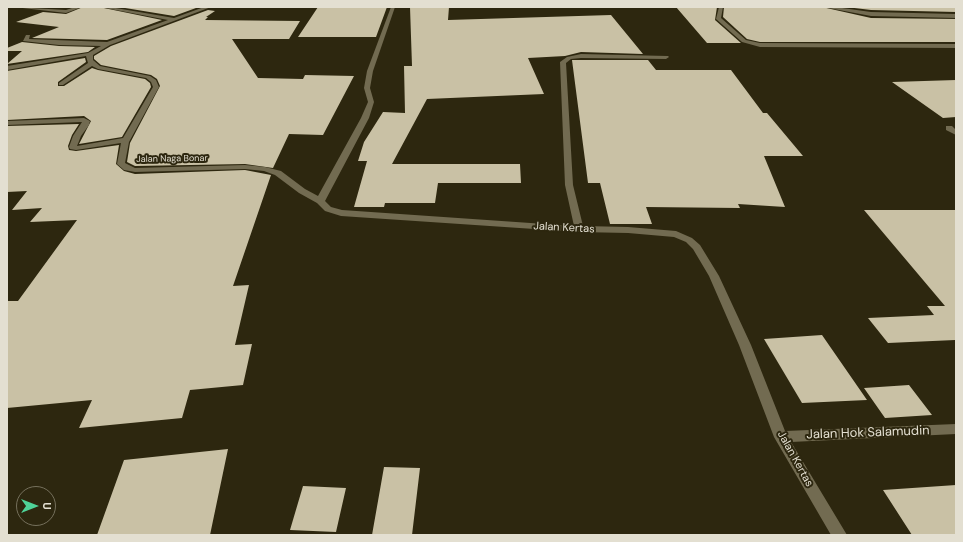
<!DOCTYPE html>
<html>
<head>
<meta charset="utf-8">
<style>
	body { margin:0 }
	#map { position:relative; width:963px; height:542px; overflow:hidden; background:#2d270f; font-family:"DM Sans",sans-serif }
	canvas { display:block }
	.frame { position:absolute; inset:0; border:8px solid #e3dfd1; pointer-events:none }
	.north { position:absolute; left:16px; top:486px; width:40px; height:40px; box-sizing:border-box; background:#2d270f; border:1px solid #76715d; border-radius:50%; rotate:90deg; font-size:11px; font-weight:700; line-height:16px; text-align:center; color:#e3dfd1 }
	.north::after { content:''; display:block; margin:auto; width:14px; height:18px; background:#4fd399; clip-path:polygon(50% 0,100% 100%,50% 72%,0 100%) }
</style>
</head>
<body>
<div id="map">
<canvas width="963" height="542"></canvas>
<div class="frame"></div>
<div class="north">U</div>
</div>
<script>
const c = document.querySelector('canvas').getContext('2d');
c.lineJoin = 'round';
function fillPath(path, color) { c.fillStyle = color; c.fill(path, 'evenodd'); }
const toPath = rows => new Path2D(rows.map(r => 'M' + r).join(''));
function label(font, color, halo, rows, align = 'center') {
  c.font = font + ' "DM Sans",sans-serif'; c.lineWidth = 4; c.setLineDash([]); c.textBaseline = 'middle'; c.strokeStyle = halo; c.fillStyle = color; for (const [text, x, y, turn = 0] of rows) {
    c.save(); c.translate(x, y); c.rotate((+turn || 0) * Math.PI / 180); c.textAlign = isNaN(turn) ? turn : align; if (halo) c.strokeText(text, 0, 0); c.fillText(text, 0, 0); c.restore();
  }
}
fillPath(toPath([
	[83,7,99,7,162,20,107,40,32,38,59,27,16,22,43,12,66,14],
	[119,7,188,7,196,8,174,16],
	[318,7,387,7,376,37,298,37],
	[410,7,449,7,448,20,611,15,643,54,581,52,565,56,528,58,544,94,427,99,392,164,520,164,521,183,438,183,435,203,385,203,384,207,354,207,367,161,358,161,364,142,383,112,405,113,404,66,412,66],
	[676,7,717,7,715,20,741,43,707,43],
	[724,7,822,7,871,18,956,19,956,42,760,42,747,39,723,17],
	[846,7,956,7,956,12,871,10],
	[208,10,215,11,206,17,208,17,205,20,300,21,289,39,232,39,258,78,303,79,305,75,354,76,323,135,289,134,273,168,245,164,135,166,127,162,130,143,160,86,157,79,151,75,101,65,94,59,94,56,111,46],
	[22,42,59,46,95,47,88,52,7,64,22,51,7,51,7,48],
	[85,58,86,62,58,82,58,86,64,86,92,68,98,70,145,79,150,83,151,87,122,137,79,144,91,121,84,116,7,120,7,71],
	[572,60,648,60,656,70,731,70,763,113,767,113,803,156,764,156,785,207,738,204,740,208,646,207,652,224,610,224,600,183,588,183],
	[956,80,956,117,943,118,892,82],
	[79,124,72,135,68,146,69,150,76,151,119,145,116,164,124,171,135,174,245,170,271,175,233,286,249,285,235,345,252,344,243,385,190,390,182,418,79,428,92,400,7,408,7,301,18,301,77,220,30,222,42,208,12,210,27,191,7,192,7,126],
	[864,210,956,210,956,341,955,340,888,343,868,318,934,315,927,306,945,306],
	[822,335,867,400,802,403,764,339],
	[909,385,932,415,885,418,864,388],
	[228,449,210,535,97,535,124,460],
	[384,467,420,468,412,535,372,535],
	[956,485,956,535,912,535,883,490],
	[303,486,346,488,336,532,290,530]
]), '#c9c1a5');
fillPath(toPath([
	[14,7,66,10,75,7,82,7,66,13,14,7],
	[100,7,110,7,174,18,204,7,211,7,110,45,93,55,93,60,100,66,150,76,156,80,159,87,129,142,125,163,135,168,245,165,265,167,281,171,305,189,318,196,361,118,368,102,364,88,367,71,391,7,395,7,373,71,370,88,374,102,369,118,325,201,331,207,342,210,574,226,565,185,560,62,567,57,581,54,668,56,669,57,666,59,581,58,571,59,566,63,573,185,583,226,628,227,676,231,692,238,700,245,719,276,751,345,785,431,956,424,956,434,791,442,847,535,831,535,774,437,739,345,709,276,693,249,686,242,674,237,628,233,579,232,341,216,325,211,317,203,299,193,275,175,264,171,245,169,135,172,124,170,117,164,121,143,76,150,70,149,69,147,73,136,82,122,7,125,7,121,84,118,90,121,89,125,81,136,77,146,123,138,153,87,151,82,146,78,98,69,92,66,63,85,59,85,59,83,88,63,86,56,7,70,7,66,88,53,101,46,59,45,23,41,26,35,30,35,29,39,107,42,168,20,100,7],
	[719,7,723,7,721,18,746,40,760,43,956,44,956,48,760,47,742,42,716,19,719,7],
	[823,7,835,7,871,12,956,14,956,18,871,16,823,7],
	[946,126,952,126,956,130,956,135,946,130,946,126]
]), '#726b51');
label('9px', '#e3dfd1', '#2d270f', [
	["Jalan Naga Bonar",172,159,-1]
]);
label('11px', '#e3dfd1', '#2d270f', [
	["Jalan Kertas",564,228,3],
	["Jalan Kertas",795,459,61]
]);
label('13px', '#e3dfd1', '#2d270f', [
	["Jalan Hok Salamudin",868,433,-2]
]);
</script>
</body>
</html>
